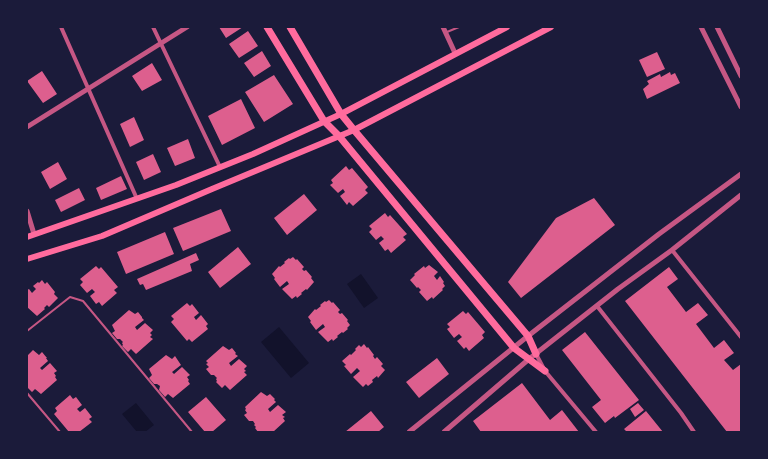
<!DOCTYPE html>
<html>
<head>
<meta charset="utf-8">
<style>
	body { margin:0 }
	#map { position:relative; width:768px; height:459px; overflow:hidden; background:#1b1b3a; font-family:Helvetica,sans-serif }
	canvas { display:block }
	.frame { position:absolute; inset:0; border:28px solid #1b1b3a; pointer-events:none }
</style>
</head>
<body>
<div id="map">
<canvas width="768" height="459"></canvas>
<div class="frame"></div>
</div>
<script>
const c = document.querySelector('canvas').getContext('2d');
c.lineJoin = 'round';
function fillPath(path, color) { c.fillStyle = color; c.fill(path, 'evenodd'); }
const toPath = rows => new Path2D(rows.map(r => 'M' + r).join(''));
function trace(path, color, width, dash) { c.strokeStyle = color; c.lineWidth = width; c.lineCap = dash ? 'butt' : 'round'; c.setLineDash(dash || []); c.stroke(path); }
fillPath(toPath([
	[361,274,378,298,364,308,347,284],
	[279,327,309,363,291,378,261,342],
	[136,403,154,425,145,432,137,432,122,414]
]), '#12122b');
fillPath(toPath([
	[219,27,243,27,226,38],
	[248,31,258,46,239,58,229,44],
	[262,51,271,66,254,77,244,63],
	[657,52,665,69,647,77,639,60],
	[152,63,162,80,142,91,132,76],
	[42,71,57,94,43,103,27,81],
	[670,72,671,75,675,73,680,83,647,99,643,89,649,84,647,81,660,74,661,77],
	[274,75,293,104,264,122,245,92],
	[241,99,255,128,222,145,208,116],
	[134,117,144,140,130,147,120,124],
	[188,139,195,158,175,166,167,148],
	[153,154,161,172,144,180,136,162],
	[58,162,67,179,50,189,41,172],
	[346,166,349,170,352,168,368,187,365,190,368,193,353,206,349,202,347,205,340,196,345,192,343,189,338,193,330,185,333,183,331,180],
	[121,176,127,189,101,200,96,188],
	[79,188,85,200,61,212,55,200],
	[304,194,317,210,287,235,274,218],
	[594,198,615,225,521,298,508,282,556,218],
	[221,209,231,231,183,251,173,228],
	[385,213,388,217,390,215,407,234,403,237,406,240,391,253,388,249,385,251,379,243,384,239,381,236,376,240,369,232,372,229,369,226],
	[165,232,174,254,126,274,117,252],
	[238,247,251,264,220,288,208,272],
	[196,253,199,260,190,264,192,271,146,290,143,284,140,285,137,279],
	[293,257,296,260,297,259,304,267,302,269,304,271,306,270,312,277,311,278,314,282,307,290,306,289,301,293,302,294,297,298,296,296,292,299,282,289,289,284,287,281,280,287,274,279,275,278,272,274,279,266,280,267,285,263,284,262,289,258,290,259],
	[429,265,438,272,434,276,437,280,440,276,444,282,443,283,445,286,442,289,443,290,433,299,432,297,427,301,419,292,421,290,418,287,417,288,410,280,415,275,414,274,424,266,425,268],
	[96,266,99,269,101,267,118,287,114,290,117,293,102,306,99,302,96,304,90,296,95,292,92,289,87,293,80,285,83,282,80,279],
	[669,267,678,279,667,287,686,312,698,303,708,315,696,324,714,348,724,340,734,353,724,360,733,370,741,364,741,432,727,432,625,301],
	[42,280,45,284,47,282,55,292,54,294,58,298,49,307,47,305,44,308,45,309,37,316,27,307,27,290,29,289,32,293,36,289,33,286,38,282,39,283],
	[329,300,332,303,333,302,340,310,338,312,340,314,342,313,348,320,347,321,350,325,347,328,348,329,343,333,342,332,337,336,338,337,333,341,332,339,328,342,318,332,325,327,323,324,316,330,310,322,311,321,308,317,315,309,316,310,321,306,320,305,325,301,326,302],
	[187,303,190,306,192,304,199,313,194,317,196,320,201,315,208,324,206,326,208,329,192,342,189,339,187,341,171,322,174,319,171,316],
	[129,310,135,314,138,312,142,317,142,318,144,320,135,327,137,330,145,323,153,330,150,333,152,335,150,337,153,339,136,354,131,349,128,352,122,346,123,345,122,343,123,342,120,339,117,339,112,333,115,331,112,325],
	[463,311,466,314,468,312,485,332,482,335,484,338,469,351,466,347,464,349,457,341,462,337,459,334,454,338,447,329,450,327,447,324],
	[585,332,639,400,615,418,614,416,605,423,592,407,601,400,562,350],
	[364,344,367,348,368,347,374,355,373,356,375,359,377,357,383,364,381,366,385,370,378,378,377,376,372,380,373,382,368,386,366,384,363,387,353,377,360,371,357,368,351,374,344,366,346,365,342,361,350,354,351,355,356,350,355,349,359,345,361,347],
	[223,346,229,350,232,348,236,353,235,354,238,356,229,363,231,366,239,359,247,366,244,369,246,371,244,372,247,375,230,390,225,385,222,388,216,382,217,381,216,379,217,378,214,375,211,375,206,369,209,367,206,364,208,363,206,361],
	[33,350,39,355,42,352,47,358,46,358,48,361,40,368,42,370,50,363,57,371,54,373,56,376,55,377,57,380,41,394,35,389,32,392,27,387,27,356],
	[166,355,172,359,175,356,181,365,172,372,174,374,182,367,190,375,187,377,189,380,188,381,190,384,173,398,168,394,165,397,159,390,160,386,157,384,154,384,149,378,152,375,149,369],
	[437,358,449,374,419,398,406,382],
	[522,383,550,420,562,410,579,432,481,432,473,421],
	[261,392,267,396,270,394,275,399,274,400,276,402,268,409,270,412,278,405,286,412,282,415,285,417,283,418,285,421,273,432,258,432,255,428,256,427,254,425,255,424,253,421,249,421,244,415,247,413,245,410,246,409,245,407],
	[70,395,73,399,76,397,82,405,77,409,80,412,85,408,92,417,89,419,92,422,79,432,69,432,54,414,57,411,55,408],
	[206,397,226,420,212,432,205,432,188,412],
	[638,403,644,410,635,417,630,409],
	[371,411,384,427,378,432,345,432],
	[646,411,663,432,627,432,624,429]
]), '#dd5f8e');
trace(toPath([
	[447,32,459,27],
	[27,331,70,297,83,301,192,432],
	[27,393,60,432]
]), '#c65784', 2);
trace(toPath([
	[61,27,137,199],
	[153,27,220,167],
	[672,250,741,337],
	[597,306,681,413,694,432],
	[536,354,545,371,596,432]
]), '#c65784', 4);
trace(toPath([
	[443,27,455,53],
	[701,27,741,107],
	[717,27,741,76],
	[27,127,187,27],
	[27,211,34,234],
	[409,432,528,336,659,234,741,174],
	[444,432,529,359,618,289,672,250,741,195]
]), '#c65784', 5);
trace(toPath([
	[27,237,176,185,253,154,341,114,507,27],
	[27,259,102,236,212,189,354,130,551,27]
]), '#ff6b9d', 6);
trace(toPath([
	[267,27,324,121,339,136,514,348,545,371],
	[290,27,341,114,354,130,528,336,536,354]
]), '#ff6b9d', 7);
</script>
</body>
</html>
